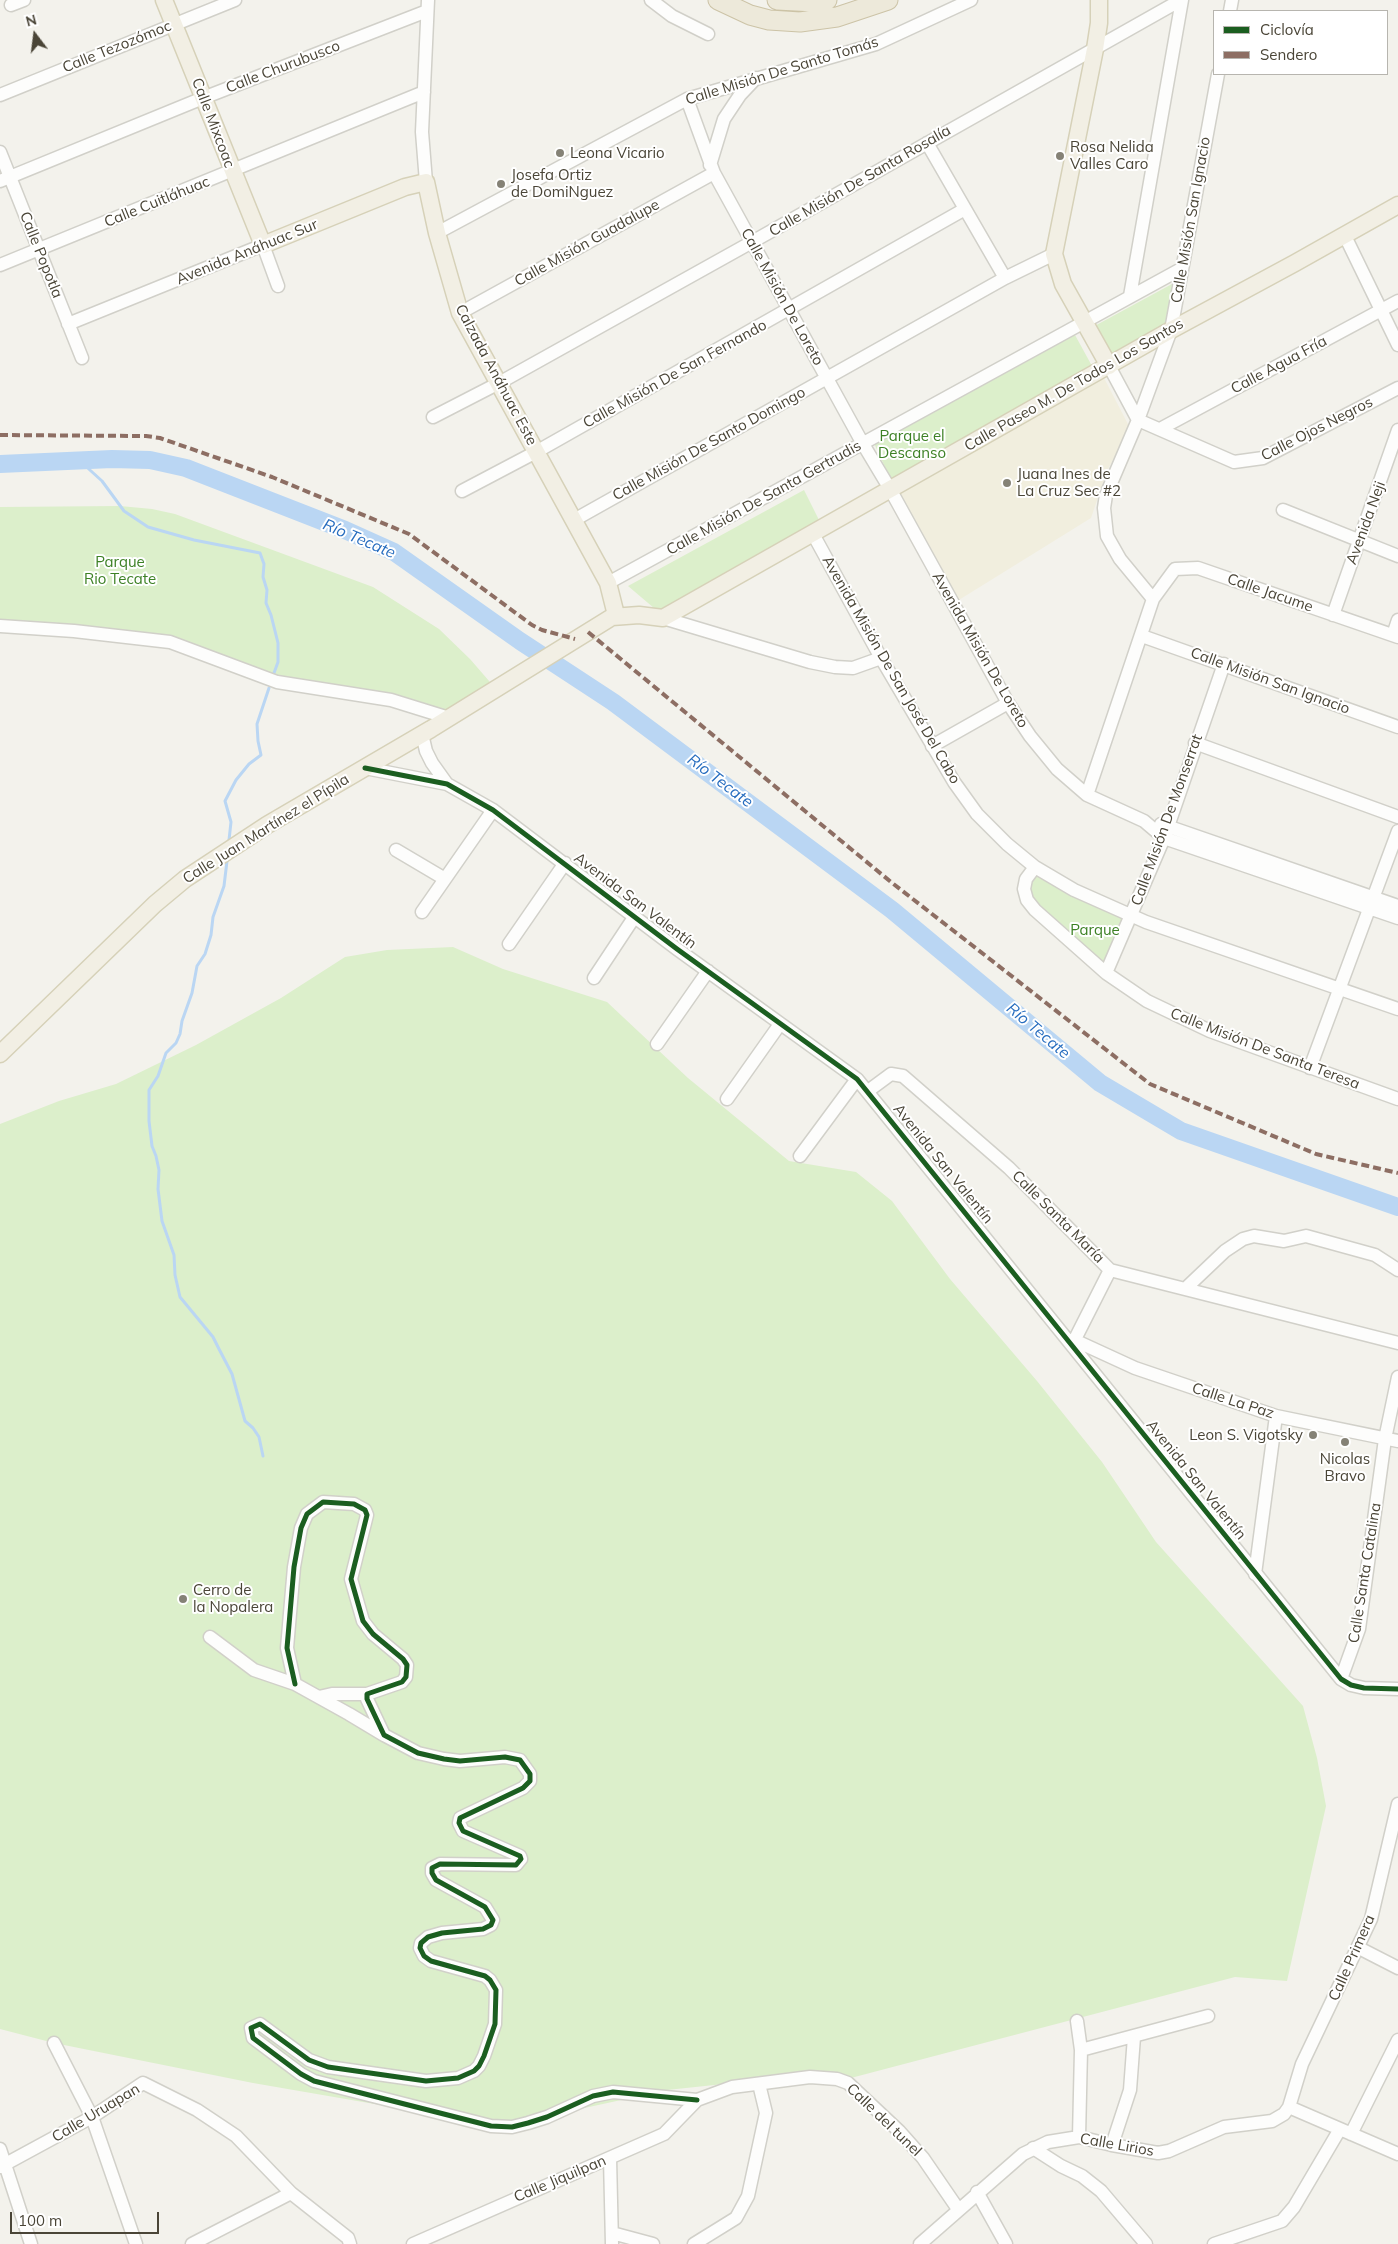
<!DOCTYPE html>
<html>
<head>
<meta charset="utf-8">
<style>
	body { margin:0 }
	#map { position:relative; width:1398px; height:2244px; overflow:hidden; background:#f3f2ec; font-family:Mulish,sans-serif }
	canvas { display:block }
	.legend { position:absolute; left:1213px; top:10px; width:175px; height:65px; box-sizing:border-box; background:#fff; border:1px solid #b7b5af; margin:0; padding:6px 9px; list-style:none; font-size:15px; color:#4a4537 }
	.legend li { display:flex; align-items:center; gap:10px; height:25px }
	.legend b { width:25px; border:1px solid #b7b5af }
	.north { position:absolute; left:10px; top:10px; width:50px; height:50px; -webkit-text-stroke:4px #fff; paint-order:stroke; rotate:345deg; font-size:14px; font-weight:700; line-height:20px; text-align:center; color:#4a4537 }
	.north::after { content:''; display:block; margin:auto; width:18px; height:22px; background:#4a4537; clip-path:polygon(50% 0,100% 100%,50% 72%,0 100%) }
	.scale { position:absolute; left:10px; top:2212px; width:149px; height:22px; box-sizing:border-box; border:2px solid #4a4537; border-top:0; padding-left:6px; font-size:15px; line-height:18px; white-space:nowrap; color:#4a4537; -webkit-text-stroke:4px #fff; paint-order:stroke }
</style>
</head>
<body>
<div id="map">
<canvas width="1398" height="2244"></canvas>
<ul class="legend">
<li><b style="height:6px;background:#1b5e20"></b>Ciclovía</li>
<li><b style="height:6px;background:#8d6e63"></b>Sendero</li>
</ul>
<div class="north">N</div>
<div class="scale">100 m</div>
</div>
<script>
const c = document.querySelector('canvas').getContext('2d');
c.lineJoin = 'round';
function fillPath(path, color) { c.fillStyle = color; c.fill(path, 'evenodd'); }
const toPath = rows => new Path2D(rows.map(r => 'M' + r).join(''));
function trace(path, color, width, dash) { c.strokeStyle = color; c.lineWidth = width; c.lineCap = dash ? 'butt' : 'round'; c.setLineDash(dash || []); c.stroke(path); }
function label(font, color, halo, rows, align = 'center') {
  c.font = font + ' Mulish,sans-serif'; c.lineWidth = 4; c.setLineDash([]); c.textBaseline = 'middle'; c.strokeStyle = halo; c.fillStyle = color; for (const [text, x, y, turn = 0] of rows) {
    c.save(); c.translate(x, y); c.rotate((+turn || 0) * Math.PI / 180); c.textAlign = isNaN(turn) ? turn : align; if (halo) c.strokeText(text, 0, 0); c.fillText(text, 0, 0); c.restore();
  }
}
fillPath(toPath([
	[1103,376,1130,428,1107,471,1091,518,954,603,890,495]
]), '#f1eede');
fillPath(toPath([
	[1172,284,1170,324,1104,362,1089,329],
	[1075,335,1092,366,891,480,873,441],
	[804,490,821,524,661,614,628,586],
	[120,506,152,509,175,514,373,587,439,629,470,659,496,689,443,722,414,709,296,690,194,651,0,626,0,507],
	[1038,870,1131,917,1108,974,1037,921,1019,891],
	[453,947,503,969,607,1002,688,1078,789,1161,856,1172,892,1201,950,1279,1037,1381,1102,1462,1156,1542,1303,1706,1317,1758,1326,1806,1287,1981,1235,1977,847,2079,828,2073,667,2090,502,2126,253,2083,54,2043,0,2029,0,1124,59,1101,116,1084,196,1045,281,998,345,957,387,950]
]), '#dcefcb');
trace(toPath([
	[80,461,102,481,124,511,148,527,194,540,260,553,264,564,263,577,267,590,266,603,271,615,278,643,278,662,274,673],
	[229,840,231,822,225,801,236,780,249,764,261,755,258,741,257,724,269,688],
	[227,861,224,886,213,917,211,935,205,954,197,966,192,993,182,1021,180,1034,176,1043,166,1053,158,1076,149,1090,149,1121,152,1146,156,1156,159,1170,158,1189,162,1221,174,1255,175,1275,180,1297,213,1337,219,1349,232,1374,245,1421,253,1428,259,1437,263,1456]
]), '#bad6f3', 3);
trace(toPath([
	[0,464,112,459,150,460,186,468,345,530,394,552,520,641,613,702,892,910,1100,1083,1181,1131,1398,1207]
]), '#bad6f3', 18);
const minor = toPath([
	[651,0,672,16,708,34],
	[11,5,24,0],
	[1230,11,1232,0],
	[0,95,235,0],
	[687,99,714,173,863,444,890,489,1008,703,1030,736,1057,769,1087,795,1144,821,1164,838,1398,918],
	[927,143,1005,278],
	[0,152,82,358],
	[710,165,724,119,740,95,756,78],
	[0,181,203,98,427,11],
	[426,182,422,132,428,0],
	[437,233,687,99,876,44,971,0],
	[1345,236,1398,345],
	[0,265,424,92],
	[1130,296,1182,0],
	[460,313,714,173],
	[68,324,263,245,278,286],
	[1109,366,1138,420,1234,462,1263,458,1398,388],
	[433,417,499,383,752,242,1181,0],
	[1160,429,1398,301],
	[462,491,536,452,965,209],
	[1283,510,1398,556],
	[574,520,1005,278,1054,254],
	[813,534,881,658,954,782,977,814,1007,844,1035,867,1074,890,1146,922,1398,1009],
	[608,583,1181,269],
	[1153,599,1175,569,1198,568,1398,637],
	[1333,615,1398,430],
	[663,618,810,662,835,667,853,668,881,658],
	[0,626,74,631,170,642,277,682,391,700,449,718],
	[1393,635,1398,620],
	[1142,636,1398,727],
	[422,734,426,751,432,763,447,784],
	[1195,743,1398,817],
	[932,746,1008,703],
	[365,768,447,784,493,810,677,949,857,1079,1341,1679,1351,1685,1364,1688,1398,1689],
	[1087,795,1153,599,1120,559,1107,536,1104,508,1106,495,1138,420,1171,330,1218,74],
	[1161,824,1398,906],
	[396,850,445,879],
	[1035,867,1026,879,1024,889,1027,900,1035,910,1106,973,1147,1001,1210,1031,1398,1099],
	[422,912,493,810],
	[509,944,565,863],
	[1106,973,1164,838,1224,664],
	[594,978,635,916],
	[657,1044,708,971],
	[1310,1068,1398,831],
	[868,1091,891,1074,903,1076,1009,1168,1110,1270,1398,1343],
	[727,1099,780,1024],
	[800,1156,857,1079],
	[1185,1289,1225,1251,1243,1239,1254,1236,1284,1241,1306,1236,1375,1255,1398,1270],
	[1074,1340,1135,1368,1276,1416,1398,1441],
	[1072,1345,1110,1270],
	[1255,1574,1276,1416],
	[210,1637,254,1670,295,1684,349,1714,384,1735],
	[1341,1679,1359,1629,1385,1439,1398,1377],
	[295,1684,287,1648,294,1567,301,1528,307,1514,323,1502,354,1504,365,1510,367,1515,351,1579,363,1621,373,1634,403,1659,407,1665,406,1677,402,1682,367,1694,367,1699,384,1735,418,1753,444,1759,460,1761,505,1757,520,1760,530,1774,530,1781,523,1788,460,1818,459,1823,463,1831,520,1856,521,1859,516,1865,440,1864,432,1868,432,1873,436,1880,485,1907,493,1920,491,1925,483,1929,442,1933,428,1937,421,1943,420,1948,424,1956,431,1961,485,1976,490,1980,496,1990,495,2024,484,2056,479,2066,474,2071,458,2078,426,2081,328,2067,309,2060,260,2024,251,2028,253,2038,301,2074,314,2081,491,2126,512,2127,528,2123,547,2117,593,2096,613,2092,697,2100],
	[319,1697,332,1694,367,1694],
	[1359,1948,1398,1968],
	[1077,2021,1081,2050,1079,2137],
	[54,2043,92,2117,136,2244],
	[1081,2050,1208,2016],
	[1289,2107,1398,2154],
	[1351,2134,1398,2040],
	[1112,2145,1130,2090,1134,2037],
	[1033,2148,1061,2166,1082,2176,1101,2191,1146,2244],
	[0,2149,31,2244],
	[610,2158,612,2244],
	[0,2167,92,2117,143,2083,197,2110,236,2136,291,2193,348,2238,350,2244],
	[977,2192,1006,2244],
	[612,2233,653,2244],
	[192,2244,291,2193],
	[413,2244,664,2134,697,2100,732,2087,810,2077,837,2079,848,2083,899,2131,923,2158,958,2209],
	[694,2244,736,2218,748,2196,766,2113,759,2084],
	[920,2244,1023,2154,1048,2142,1079,2137,1112,2145,1158,2153,1169,2151,1224,2127,1272,2121,1284,2114,1289,2107,1302,2064,1371,1919,1398,1804],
	[1214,2244,1282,2221,1294,2207,1340,2129]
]);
const major = toPath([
	[164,0,263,245,405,187,426,182,437,233,460,313,608,583,616,615],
	[1099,0,1099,23,1095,49,1054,254,1063,284,1109,366],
	[0,1054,155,904,185,879,267,825,431,729,612,617,639,615,663,618,1171,330,1295,263,1398,205]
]);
const highway = toPath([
	[718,0,750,15,769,20,800,22,837,17,888,0],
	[777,0,815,2,827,0]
]);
trace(minor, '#d1d0c9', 15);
trace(major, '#d6d1b8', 19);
trace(highway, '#ccc3a6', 21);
trace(minor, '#fdfdfc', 12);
trace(major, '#f2efe4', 16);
trace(highway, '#ede9da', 19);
trace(toPath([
	[0,435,146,436,160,438,272,477,409,534,532,625,542,630,575,639],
	[588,632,891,882,1150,1084,1316,1154,1398,1173]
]), '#8d6e63', 4, [8, 4]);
trace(toPath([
	[365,768,447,784,493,810,677,949,857,1079,1341,1679,1351,1685,1364,1688,1398,1689],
	[295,1684,287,1648,294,1567,301,1528,307,1514,323,1502,354,1504,365,1510,367,1515,351,1579,363,1621,373,1634,403,1659,407,1665,406,1677,402,1682,367,1694,367,1699,384,1735,418,1753,444,1759,460,1761,505,1757,520,1760,530,1774,530,1781,523,1788,460,1818,459,1823,463,1831,520,1856,521,1859,516,1865,440,1864,432,1868,432,1873,436,1880,485,1907,493,1920,491,1925,483,1929,442,1933,428,1937,421,1943,420,1948,424,1956,431,1961,485,1976,490,1980,496,1990,495,2024,484,2056,479,2066,474,2071,458,2078,426,2081,328,2067,309,2060,260,2024,251,2028,253,2038,301,2074,314,2081,491,2126,512,2127,528,2123,547,2117,593,2096,613,2092,697,2100]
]), '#1b5e20', 5);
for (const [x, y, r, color] of [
	[560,153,5,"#858276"],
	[1060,156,5,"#858276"],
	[501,184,5,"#858276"],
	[1007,483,5,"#858276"],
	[1313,1435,5,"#858276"],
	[1345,1442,5,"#858276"],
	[183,1599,5,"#858276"]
]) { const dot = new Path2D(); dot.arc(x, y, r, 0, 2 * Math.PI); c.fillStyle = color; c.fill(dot); trace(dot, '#fff', 2); }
label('15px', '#4a4537', '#fff', [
	["Calle Tezozómoc",117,47,-22],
	["Calle Churubusco",283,67,-21],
	["Calle Misión De Santo Tomás",782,71,-17],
	["Calle Mixcoac",213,123,69],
	["Calle Misión De Santa Rosalía",860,181,-30],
	["Calle Cuitláhuac",157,202,-22],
	["Calle Misión San Ignacio",1191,220,-80],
	["Calle Misión Guadalupe",587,243,-29],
	["Avenida Anáhuac Sur",247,252,-22],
	["Calle Popotla",41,255,68],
	["Calle Misión De Loreto",782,297,61],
	["Calle Agua Fría",1279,365,-28],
	["Calle Misión De San Fernando",675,374,-29],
	["Calzada Anáhuac Este",496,375,62],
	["Calle Paseo M. De Todos Los Santos",1074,385,-30],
	["Calle Ojos Negros",1317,429,-27],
	["Calle Misión De Santo Domingo",709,444,-29],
	["Calle Misión De Santa Gertrudis",764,498,-29],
	["Avenida Neji",1366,523,-70],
	["Calle Jacume",1270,593,19],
	["Avenida Misión De Loreto",980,650,60],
	["Avenida Misión De San José Del Cabo",891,670,60],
	["Calle Misión San Ignacio",1270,681,20],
	["Calle Misión De Monserrat",1167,820,-70],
	["Calle Juan Martínez el Pípila",266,829,-32],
	["Avenida San Valentín",635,901,37],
	["Calle Misión De Santa Teresa",1265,1049,21],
	["Avenida San Valentín",943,1164,51],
	["Calle Santa María",1058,1217,45],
	["Calle La Paz",1233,1401,18],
	["Avenida San Valentín",1196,1480,51],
	["Calle Santa Catalina",1365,1573,-81],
	["Calle Primera",1352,1958,-66],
	["Calle Uruapan",96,2113,-31],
	["Calle del tunel",884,2120,44],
	["Calle Lirios",1117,2145,10],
	["Calle Jiquilpan",560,2179,-23]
]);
label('15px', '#4a4537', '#fff', [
	["Rosa Nelida",1070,147],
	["Valles Caro",1070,164],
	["Leona Vicario",570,153],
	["Josefa Ortiz",511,175],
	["de DomiNguez",511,192],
	["Juana Ines de",1017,474],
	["La Cruz Sec #2",1017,491],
	["Leon S. Vigotsky",1303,1435,"right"],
	["Nicolas",1345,1459,"center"],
	["Bravo",1345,1476,"center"],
	["Cerro de",193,1590],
	["la Nopalera",193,1607]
], 'left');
label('15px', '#3d8125', '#fff', [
	["Parque el",912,436],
	["Descanso",912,453],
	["Parque",120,562],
	["Rio Tecate",120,579],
	["Parque",1095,930]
]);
label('italic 16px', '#276dbf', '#fff', [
	["Río Tecate",359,539,23],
	["Río Tecate",720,781,37],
	["Río Tecate",1038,1031,40]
]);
</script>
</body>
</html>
